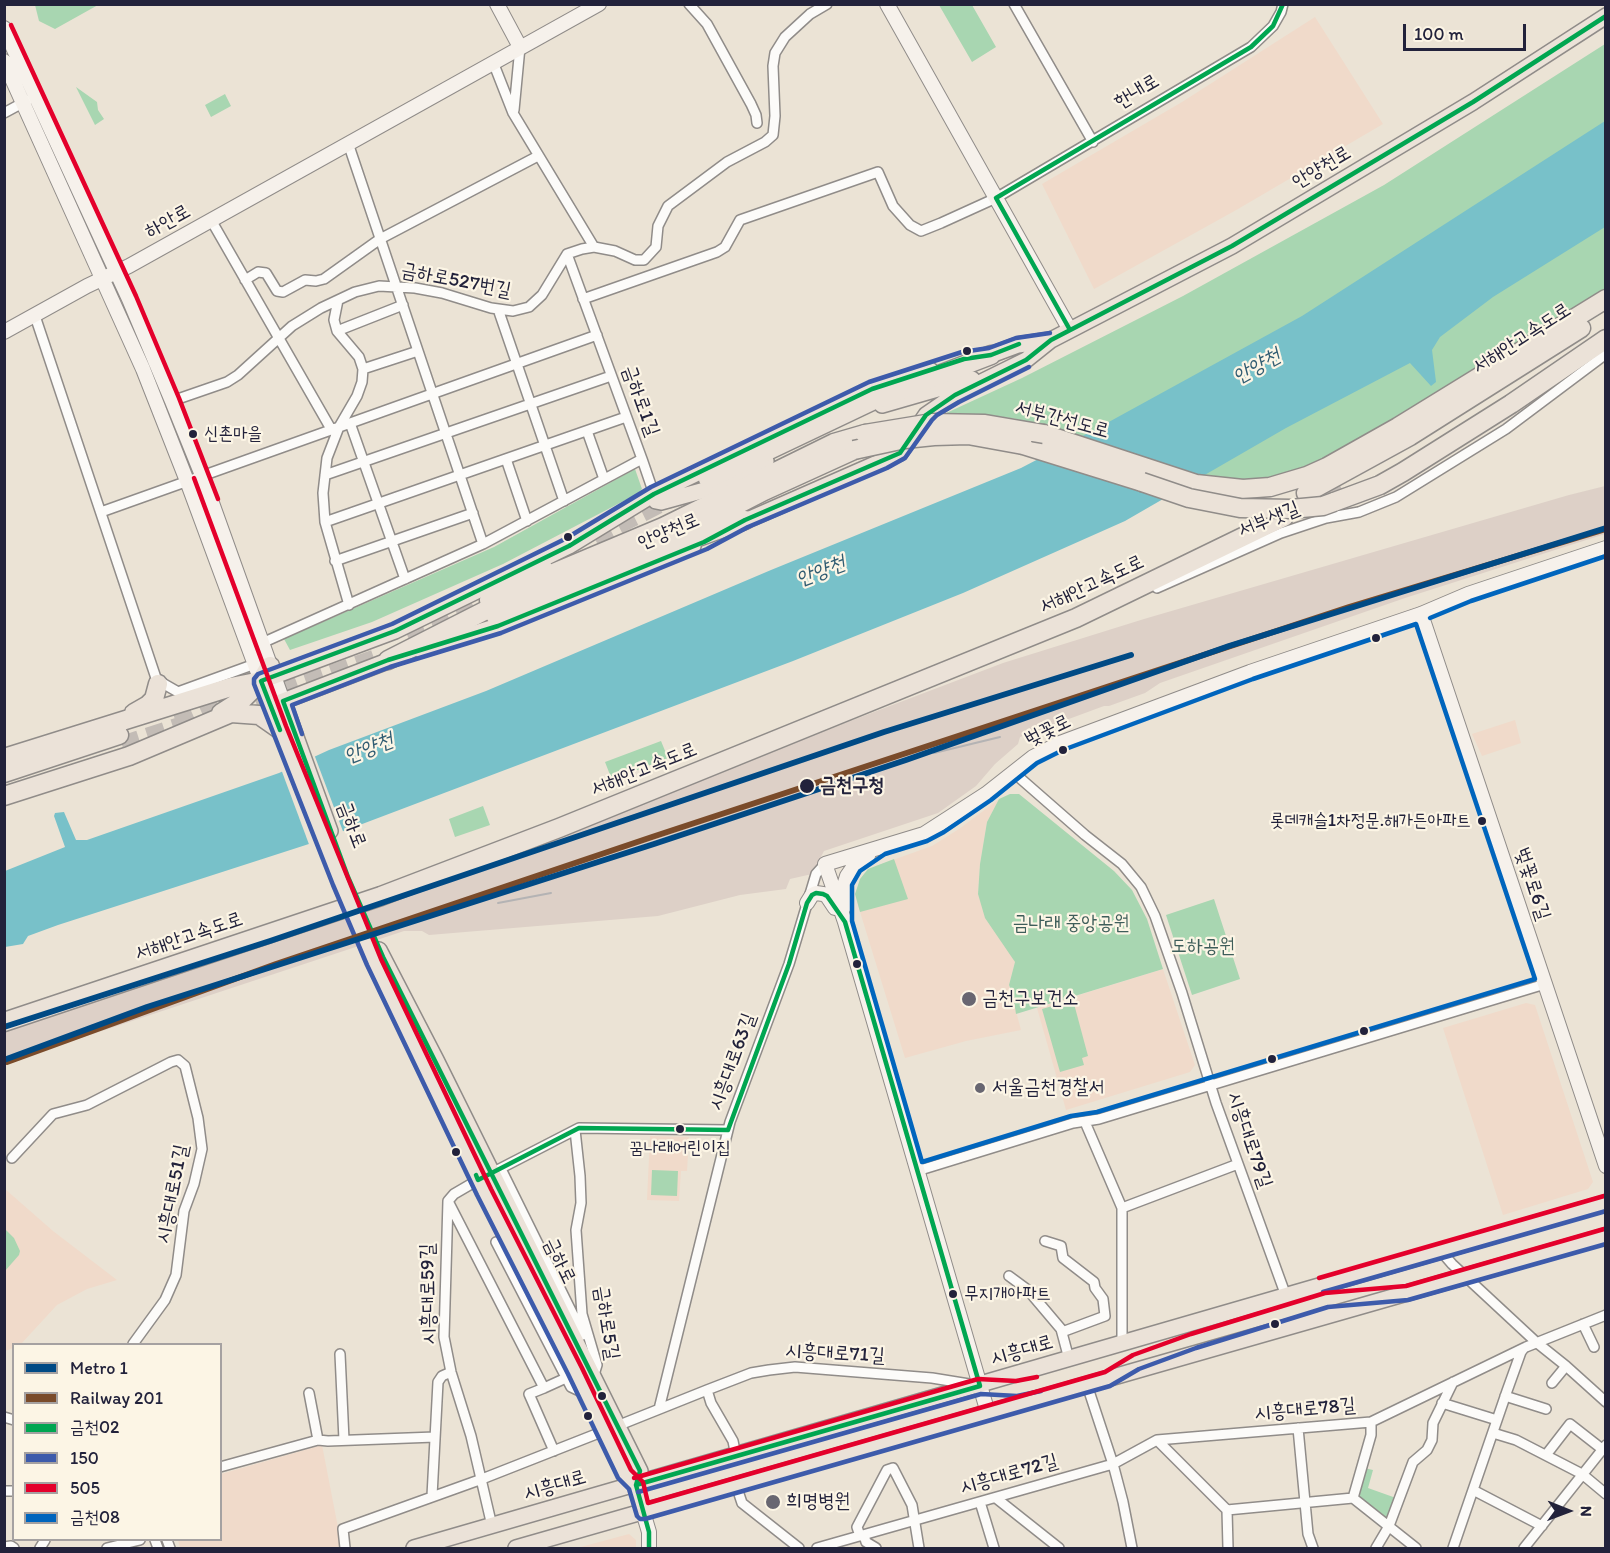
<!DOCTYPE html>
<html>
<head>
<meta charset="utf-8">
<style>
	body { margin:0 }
	#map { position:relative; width:1610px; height:1553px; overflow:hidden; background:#ebe3d5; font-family:Itim,"Poor Story",sans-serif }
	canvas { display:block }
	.frame { position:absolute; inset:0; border:6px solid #22223b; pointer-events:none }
	.legend { position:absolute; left:12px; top:1343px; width:210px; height:198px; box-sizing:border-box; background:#fcf5e5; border:2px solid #a5a1a1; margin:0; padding:8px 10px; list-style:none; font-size:18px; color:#22223b }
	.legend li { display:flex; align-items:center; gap:12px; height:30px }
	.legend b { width:30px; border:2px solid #a5a1a1 }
	.north { position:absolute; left:1538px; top:1481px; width:60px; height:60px; -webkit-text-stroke:4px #fcf5e5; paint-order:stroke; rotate:91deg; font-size:16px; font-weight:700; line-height:24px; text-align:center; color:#22223b }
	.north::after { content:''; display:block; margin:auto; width:21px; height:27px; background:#22223b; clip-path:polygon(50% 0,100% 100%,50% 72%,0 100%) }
	.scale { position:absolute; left:1403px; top:24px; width:123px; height:27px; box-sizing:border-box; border:3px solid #22223b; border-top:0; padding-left:8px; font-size:18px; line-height:21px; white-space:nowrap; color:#22223b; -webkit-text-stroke:4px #fcf5e5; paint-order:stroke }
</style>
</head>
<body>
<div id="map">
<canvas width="1610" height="1553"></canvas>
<div class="frame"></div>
<ul class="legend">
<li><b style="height:8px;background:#004a85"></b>Metro 1</li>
<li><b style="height:8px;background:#7a4b2a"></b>Railway 201</li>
<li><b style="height:8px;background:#00a651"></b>금천02</li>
<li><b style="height:8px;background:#3d5bab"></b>150</li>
<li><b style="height:8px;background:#e4002b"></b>505</li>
<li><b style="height:8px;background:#0065bd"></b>금천08</li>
</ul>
<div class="north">N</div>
<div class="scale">100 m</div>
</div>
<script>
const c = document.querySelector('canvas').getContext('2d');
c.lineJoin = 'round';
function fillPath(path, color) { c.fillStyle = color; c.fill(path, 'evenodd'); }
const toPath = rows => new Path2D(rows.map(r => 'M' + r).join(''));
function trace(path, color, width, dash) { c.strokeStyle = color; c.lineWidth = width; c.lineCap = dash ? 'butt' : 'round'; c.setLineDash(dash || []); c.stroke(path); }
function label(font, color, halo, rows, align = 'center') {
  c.font = font + ' Itim,"Poor Story",sans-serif'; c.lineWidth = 4.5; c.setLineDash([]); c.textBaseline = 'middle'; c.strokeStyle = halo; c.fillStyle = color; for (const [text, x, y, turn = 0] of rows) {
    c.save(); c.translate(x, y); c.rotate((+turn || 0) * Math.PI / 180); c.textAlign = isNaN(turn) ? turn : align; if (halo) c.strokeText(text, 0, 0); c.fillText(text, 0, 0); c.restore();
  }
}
fillPath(toPath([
	[1315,17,1383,124,1238,209,1094,289,1042,184,1182,102],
	[1515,720,1521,743,1482,756,1472,734],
	[999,799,987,822,980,864,978,894,1015,962,1009,985,1021,1030,966,1041,905,1058,857,902,873,867,932,846,959,829],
	[1163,969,1195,1065,1190,1072,1066,1110,1037,1008],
	[1526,1003,1535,1005,1593,1182,1588,1189,1503,1215,1443,1028],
	[650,1136,689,1137,687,1171,681,1171,679,1201,647,1200],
	[5,1189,53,1231,117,1280,87,1289,57,1305,21,1344,14,1344,13,1348,5,1351],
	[322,1445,342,1548,180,1548,178,1540,220,1540,221,1474],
	[629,1534,636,1540,636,1548,577,1548]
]), '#f0daca');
fillPath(toPath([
	[1605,486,1605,534,1405,598,1160,683,1145,693,1109,706,1104,706,1020,737,1018,744,995,764,976,786,938,813,824,851,812,874,790,879,786,889,740,895,658,916,429,935,422,931,404,931,5,1063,4,1019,587,821,1003,663,1144,619,1569,495]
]), '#ddd0c7');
fillPath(toPath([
	[35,5,35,4,98,5,55,29,39,21],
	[939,5,972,5,996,47,972,62],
	[1605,44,1605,295,1300,474,1272,482,1210,479,1017,419,990,415,942,415,1022,378,1183,296,1384,185],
	[76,87,97,102,98,110,104,119,95,125],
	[225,94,231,106,211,117,205,105],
	[635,469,642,489,637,494,503,564,372,622,290,650,284,639,494,547],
	[661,741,668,758,612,780,605,762],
	[1010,794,1019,794,1114,871,1132,890,1147,919,1163,969,1016,1014,1013,995,1009,985,1015,962,985,918,978,894,980,864,987,822,999,799],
	[483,806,490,825,455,837,449,819],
	[894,859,908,899,860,912,855,894,860,879,868,869],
	[1214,899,1240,979,1192,995,1166,915],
	[1073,1000,1088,1056,1082,1058,1084,1065,1060,1072,1042,1009],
	[652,1170,678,1171,677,1196,651,1195],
	[5,1229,14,1238,20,1251,19,1255,5,1271],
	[1364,1468,1373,1470,1368,1488,1396,1498,1389,1523,1356,1495]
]), '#a8d6b1');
fillPath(toPath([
	[1605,121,1605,227,1493,297,1440,337,1432,350,1436,382,1431,386,1410,363,1286,428,1125,521,963,593,793,661,312,843,58,925,28,936,23,944,5,947,5,871,65,847,54,816,55,813,64,812,76,840,87,840,279,773,329,750,486,691,771,570,1021,468,1096,429,1302,316]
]), '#78c1c9');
fillPath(toPath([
	[314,754,344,834,310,847,281,769]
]), '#ebe3d5');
trace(toPath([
	[1301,508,1347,483],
	[594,537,674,497],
	[406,632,489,600],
	[230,710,379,657],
	[175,719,225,696],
	[122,745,183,725]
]), '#c3bcb6', 18, [18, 9]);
const street = toPath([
	[689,4,707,24,751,104,756,115,757,123],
	[1014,4,1093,142],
	[493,62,513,113,594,247],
	[514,110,520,47],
	[4,113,28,100],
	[348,143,483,544],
	[211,220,331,429],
	[245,280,258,272,266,273,277,291,283,292,305,280,316,281,324,279,380,239,538,156],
	[583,299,717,252,725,247,740,220,878,172,893,206,910,225,921,231,941,223,996,198,1251,47,1273,26,1281,12,1283,4],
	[338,300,334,320,337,331,359,357,363,369,362,382,357,396,339,427,327,458,323,493,325,522,349,605],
	[498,309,564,501],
	[35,316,158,684],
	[337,331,403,305],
	[363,369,418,351],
	[172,401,227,382,238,375,292,326,321,308,355,292,379,286,415,288,442,293,491,308,513,311,529,307,542,295,567,254,582,249,594,247,615,251,635,260,644,260,656,247,658,226,668,206,727,162,765,142,773,135,775,116,773,66,775,53,785,37,810,14,827,4],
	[350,423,405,579],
	[587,431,604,479],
	[506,459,527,521],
	[642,459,654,494],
	[325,475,611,376],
	[101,512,597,335],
	[325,522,626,417],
	[335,561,473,513],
	[1157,588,1281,533,1326,518,1359,512,1396,497,1506,429,1606,354],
	[262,643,483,544,642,459,567,254],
	[157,680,178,692,255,664],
	[1013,772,1085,835,1122,864,1141,887,1155,916,1182,993,1216,1103,1286,1296],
	[1085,1122,1122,1208,1122,1344],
	[575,1130,580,1176,581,1203,576,1230,582,1314,597,1365,593,1378],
	[12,1158,53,1114,87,1105,171,1062,178,1060,185,1066,198,1118,202,1149,194,1184,184,1211,176,1275,165,1300,133,1344],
	[501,1169,583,1335],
	[917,1171,1073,1123,1099,1119,1545,984],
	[449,1203,544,1388,529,1394,554,1451],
	[1122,1208,1238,1164],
	[1045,1241,1061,1246,1063,1258,1094,1282,1095,1288,1103,1299,1105,1316,1062,1332],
	[496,1242,571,1387,586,1394],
	[1440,1250,1452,1264,1536,1342,1566,1366,1606,1402],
	[1009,1276,1028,1290,1061,1329,1069,1359],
	[1583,1324,1594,1347],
	[340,1354,344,1440],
	[1552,1383,1566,1366],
	[1087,1385,1113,1464,1123,1502,1132,1548],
	[544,1388,566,1378],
	[707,1390,711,1403,733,1441,736,1456],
	[309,1393,318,1440],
	[1505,1396,1546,1409],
	[1442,1403,1497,1420],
	[659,1409,730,1122,789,964,816,874,825,864],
	[4,1417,14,1420],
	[1371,1422,1371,1435,1353,1498,1416,1548],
	[617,1426,707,1390,751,1373,769,1370,795,1367,932,1378,969,1384],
	[1298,1428,1308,1534,1313,1548],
	[1493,1433,1516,1440,1582,1474,1606,1494],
	[1157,1440,1227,1510,1228,1548],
	[1546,1455,1570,1424,1602,1449],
	[220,1467,318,1440,328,1441,435,1437],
	[736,1485,742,1503,799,1548],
	[1473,1490,1542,1526],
	[4,1491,14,1491],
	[432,1496,438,1382,442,1376,451,1372],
	[996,1498,1059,1548],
	[980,1502,994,1548],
	[1227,1510,1353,1498],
	[492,1526,471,1436,451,1372,444,1337,448,1201,454,1194,478,1180,579,1128,728,1130],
	[864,1535,866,1542,876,1548],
	[860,1536,857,1527,887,1470,893,1468,912,1505,919,1548],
	[155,1540,158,1548],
	[167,1540,170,1548],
	[4,1547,11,1546,14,1548],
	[40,1548,45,1540],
	[107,1548,140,1540],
	[345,1548,343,1529,482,1479,604,1431],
	[817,1548,1113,1464,1157,1440,1371,1422,1526,1347,1606,1315],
	[1376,1548,1389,1526,1413,1462,1427,1450,1432,1440,1433,1423,1453,1382],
	[1453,1548,1507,1391,1521,1352,1524,1348],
	[1524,1548,1606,1445]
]);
const secondary = toPath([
	[497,4,520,47],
	[887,4,1070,330],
	[4,28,129,299,172,401,202,475,283,701],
	[4,61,143,369,187,481,261,681],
	[4,332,87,286,129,266,599,4],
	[1421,614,1606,1166],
	[807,903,812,895,816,893,823,894,827,896,835,908],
	[844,907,843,889,847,876,854,866,868,856],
	[988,1413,845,922,825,864,924,834,986,794,1033,757,1060,743,1250,672,1421,614,1468,594,1606,548],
	[643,1512,649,1532,649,1548]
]);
const primary = toPath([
	[979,357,991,355,1018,345,1051,340],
	[882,405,972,379],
	[654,494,656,501,661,502,712,488,766,461],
	[736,525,900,453,926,415,955,395,1026,360,1051,340,1232,246,1473,102,1606,16],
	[421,650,498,626,693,546],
	[283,701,330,831],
	[270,706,398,657],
	[379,950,436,1060,640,1471,636,1485],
	[643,1512,636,1485,625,1475,575,1371,484,1192,374,962,340,882,261,681,395,631,569,546,654,494,872,389,930,370],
	[414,1548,1606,1203],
	[516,1548,1606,1236]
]);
const highway = toPath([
	[1044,434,1196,484,1243,489,1270,487,1307,476,1327,467,1398,427,1606,299],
	[1023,445,1142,482],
	[708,479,874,400,991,355],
	[1306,493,1410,436,1581,328],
	[1334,502,1380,485,1403,472,1511,404,1606,339],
	[676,545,745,520],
	[515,574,530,573,543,568],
	[489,600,663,527,834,443,865,434],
	[495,615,634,558,764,491,854,450],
	[388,660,504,601],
	[134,713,148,705,154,699,158,684],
	[221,713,243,699,261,681,270,666],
	[4,758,231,687,261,681],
	[4,773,119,735],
	[4,796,129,756,231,713,259,715,279,729],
	[4,1022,381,896,559,828,1076,618,1284,517]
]);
trace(street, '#908c89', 12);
trace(secondary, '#908c89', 16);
trace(primary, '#908c89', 18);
trace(highway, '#908c89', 21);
trace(street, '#fcfbf9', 9);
trace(secondary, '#f6f1eb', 14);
trace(primary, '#ebe2d8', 15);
trace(highway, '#ebe2d8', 18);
trace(toPath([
	[934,753,1000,737],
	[498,903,551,893]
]), '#b4b3b4', 2);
const highwayBridge = toPath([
	[865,434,932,423,985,424,1044,434],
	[854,450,905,439,934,436,968,435,1023,445],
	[1142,482,1189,498,1240,508,1291,509,1323,506,1334,502]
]);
trace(highwayBridge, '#908c89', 21, []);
trace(highwayBridge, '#ebe2d8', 18);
trace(toPath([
	[1070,330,996,198,1251,47,1273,26,1283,4],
	[280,730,261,681,395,631,569,546,654,494,872,389,964,359,991,355,1019,344],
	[728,1130,789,964,807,903,812,895,816,893,823,894,827,896,845,922,980,1386],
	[476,1175,478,1180,579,1128,728,1130],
	[636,1485,980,1386],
	[649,1548,649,1532,636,1485,640,1471,383,957,348,877,283,701,388,660,498,626,704,542,745,520,900,453,926,415,955,395,1026,360,1051,340,1232,246,1473,102,1606,16]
]), '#00a651', 4.5);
trace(toPath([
	[1050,333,1016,338,989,348,962,352,869,382,651,487,565,539,392,624,258,674,254,679,254,684,333,885,367,965,477,1195,568,1374,618,1478,629,1489,637,1516,640,1519,645,1519,1110,1386,1139,1369,1196,1348,1328,1307,1408,1300,1606,1244],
	[302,734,292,705,390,667,501,633,707,549,748,527,887,468,905,458,932,420,937,415,959,402,1029,367],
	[1323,1292,1606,1211],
	[638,1492,981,1394,1017,1396,1041,1391]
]), '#3d5bab', 4.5);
trace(toPath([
	[11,25,136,296,179,398,218,499],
	[194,478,286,726,381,959,491,1189,582,1368,631,1470,643,1482,648,1503,1105,1372,1133,1355,1191,1334,1325,1293,1406,1286,1604,1229],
	[1319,1278,1604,1196],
	[634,1478,978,1379,1016,1381,1037,1377]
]), '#e4002b', 4.5);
trace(toPath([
	[1430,618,1471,601,1606,556],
	[1416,624,1535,979,1097,1112,1071,1116,922,1162,852,921,852,885,860,871,885,854,927,841,944,832,991,800,1037,763,1063,750,1253,679,1416,624]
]), '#0065bd', 4.5);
trace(toPath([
	[7,1062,276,964,652,837,1349,607,1606,529]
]), '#7a4b2a', 6);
trace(toPath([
	[4,1027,270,941,884,732,1131,655],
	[4,1060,147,1007,654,844,906,760,1229,646,1606,528]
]), '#004a85', 6);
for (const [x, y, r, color] of [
	[967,351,5,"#22223b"],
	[193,434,5,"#22223b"],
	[568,537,5,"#22223b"],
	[1376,638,5,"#22223b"],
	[1063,750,5,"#22223b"],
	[807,786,8,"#22223b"],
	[1482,821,5,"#22223b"],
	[857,964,5,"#22223b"],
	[969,999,8,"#686671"],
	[1364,1031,5,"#22223b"],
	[1272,1059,5,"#22223b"],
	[980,1088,6,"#686671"],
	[680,1129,5,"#22223b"],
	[456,1152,5,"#22223b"],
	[953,1294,5,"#22223b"],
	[1275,1324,5,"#22223b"],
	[602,1396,5,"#22223b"],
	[588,1416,5,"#22223b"],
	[773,1502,8,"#686671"]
]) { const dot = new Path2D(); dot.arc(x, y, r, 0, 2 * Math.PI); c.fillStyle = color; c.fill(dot); trace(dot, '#fcf5e5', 2); }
label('18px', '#22223b', '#fcf5e5', [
	["신촌마을",204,434],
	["롯데캐슬1차정문.해가든아파트",1471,821,"right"],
	["꿈나래어린이집",680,1148,"center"],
	["무지개아파트",964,1294]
], 'left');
label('20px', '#22223b', '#fcf5e5', [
	["한내로",1137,92,-31],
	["안양천로",1322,168,-31],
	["하안로",168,222,-29],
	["금하로527번길",456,281,11],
	["서해안고속도로",1522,339,-33],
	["금하로1길",640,401,70],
	["서부간선도로",1062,420,15],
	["서부샛길",1269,520,-22],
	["안양천로",669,532,-23],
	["서해안고속도로",1092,585,-25],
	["벚꽃로",1048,731,-26],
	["서해안고속도로",644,770,-22],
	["금하로",351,825,69],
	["벚꽃로6길",1532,884,72],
	["서해안고속도로",189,937,-19],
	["시흥대로63길",733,1062,-70],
	["시흥대로79길",1249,1140,71],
	["시흥대로51길",173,1194,-79],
	["금하로",559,1261,64],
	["시흥대로59길",429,1294,-91],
	["금하로5길",606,1323,81],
	["시흥대로",1022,1351,-16],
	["시흥대로71길",835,1354,3],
	["시흥대로78길",1305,1410,-5],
	["시흥대로72길",1009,1475,-16],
	["시흥대로",555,1486,-16]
]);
label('bold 20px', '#22223b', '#fcf5e5', [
	["금천구청",820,786]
], 'left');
label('20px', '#3e5e5a', '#fcf5e5', [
	["금나래 중앙공원",1071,924],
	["도하공원",1203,947]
]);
label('20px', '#22223b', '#fcf5e5', [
	["금천구보건소",982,999],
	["서울금천경찰서",992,1088],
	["희명병원",786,1502]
], 'left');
label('italic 21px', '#305c72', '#fcf5e5', [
	["안양천",1257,367,-29],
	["안양천",821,572,-21],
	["안양천",369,749,-21]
]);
</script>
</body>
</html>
